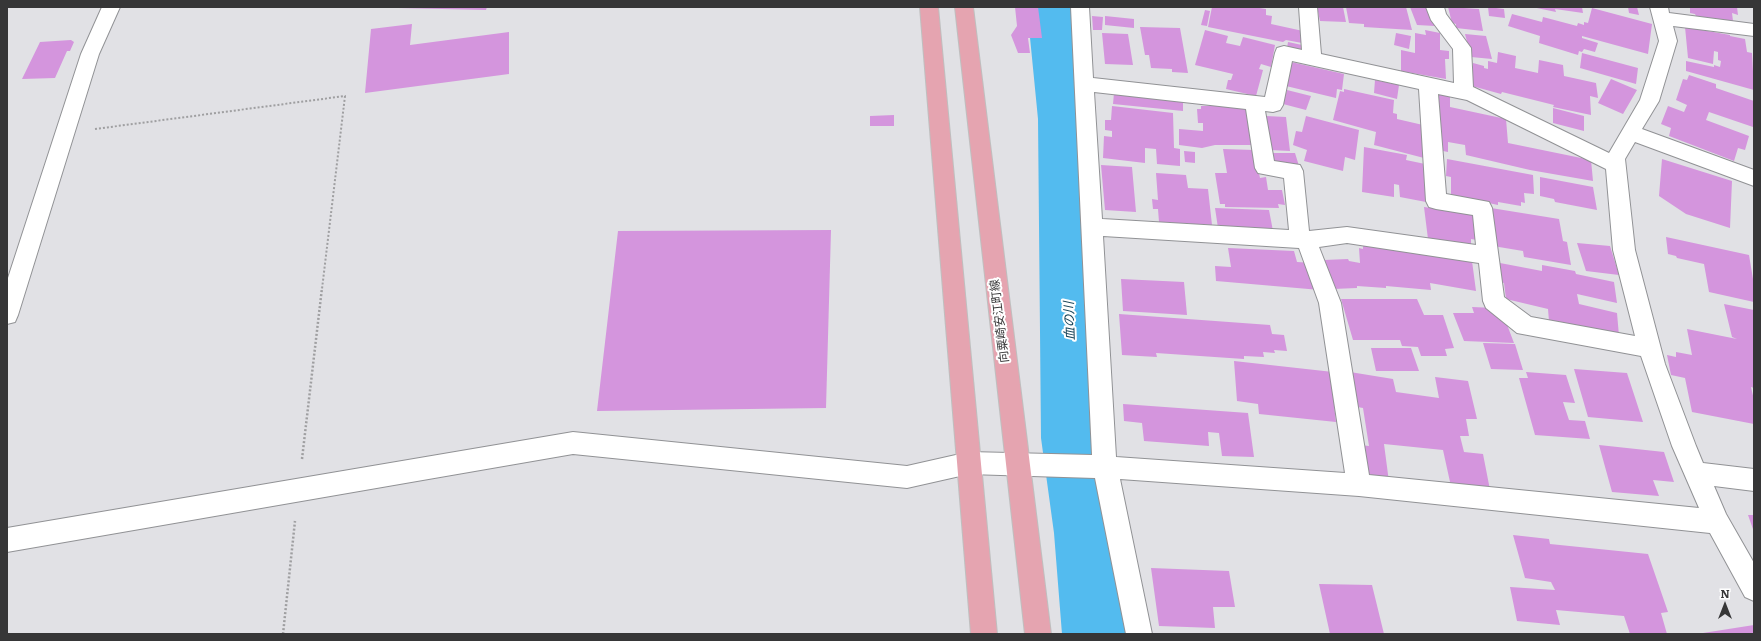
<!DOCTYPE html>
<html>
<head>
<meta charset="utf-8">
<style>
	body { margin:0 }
	#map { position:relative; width:1761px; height:641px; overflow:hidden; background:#e1e1e5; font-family:Literata,serif }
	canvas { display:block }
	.frame { position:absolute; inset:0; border:8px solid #363637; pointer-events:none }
	.north { position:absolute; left:1705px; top:585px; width:40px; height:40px; -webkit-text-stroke:3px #fff; paint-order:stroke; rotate:0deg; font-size:11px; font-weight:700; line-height:16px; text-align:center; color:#363637 }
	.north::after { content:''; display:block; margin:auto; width:14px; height:18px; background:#363637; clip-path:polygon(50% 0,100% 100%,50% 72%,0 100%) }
</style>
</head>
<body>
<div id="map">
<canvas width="1761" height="641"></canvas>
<div class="frame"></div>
<div class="north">N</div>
</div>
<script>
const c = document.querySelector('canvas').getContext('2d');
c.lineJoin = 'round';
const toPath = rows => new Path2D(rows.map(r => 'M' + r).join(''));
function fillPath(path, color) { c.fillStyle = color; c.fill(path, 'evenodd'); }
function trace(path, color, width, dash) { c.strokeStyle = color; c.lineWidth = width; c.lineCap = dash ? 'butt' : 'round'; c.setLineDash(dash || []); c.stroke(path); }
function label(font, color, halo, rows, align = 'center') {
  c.font = font + ' Literata,"Noto Sans JP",serif'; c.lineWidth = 4; c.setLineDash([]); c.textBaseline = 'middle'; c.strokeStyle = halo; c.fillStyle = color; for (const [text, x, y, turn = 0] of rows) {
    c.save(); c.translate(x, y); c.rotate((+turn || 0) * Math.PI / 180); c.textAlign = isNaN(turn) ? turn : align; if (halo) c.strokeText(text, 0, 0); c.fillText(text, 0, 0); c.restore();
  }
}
fillPath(toPath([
	[1027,7,1077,7,1092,119,1107,438,1122,533,1134,634,1062,634,1054,533,1041,438,1038,119,1027,7]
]), '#53bbef');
fillPath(toPath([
	[354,7,487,7,486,10],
	[1015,7,1038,7,1042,38,1028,38,1030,53,1018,53,1011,35,1017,26],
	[1212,7,1253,7,1266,9,1266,15,1272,16,1271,24,1303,31,1302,43,1286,40,1283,42,1208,27],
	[1317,7,1343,7,1346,22,1320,21],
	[1346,7,1406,7,1412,30,1364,27,1364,24,1349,23],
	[1410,7,1428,7,1435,26,1417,25],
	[1448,7,1479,9,1483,31,1456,28,1456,24,1452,23],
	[1488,7,1504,9,1505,18,1489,16],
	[1532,7,1582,7,1583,13,1555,9,1556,12],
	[1628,7,1637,7,1639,15,1629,13],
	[1690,7,1737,7,1738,15,1732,13,1733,21,1696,16,1695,14,1690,13],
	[1592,8,1652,24,1648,54,1582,36,1582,38,1598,43,1595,52,1584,49,1582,52,1579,51,1578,55,1539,43,1540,36,1508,26,1512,14,1542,22,1543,17,1577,26,1578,23,1584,25,1584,22,1588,23],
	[1205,10,1210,11,1207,26,1201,25],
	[1092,16,1103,17,1102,30,1093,30],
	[1105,16,1134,19,1134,28,1105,25],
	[412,24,410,45,509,32,509,74,365,93,371,29],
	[1140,27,1180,28,1188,73,1172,72,1172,69,1151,68,1149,55,1145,55],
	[1685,27,1730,35,1730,36,1745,39,1747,52,1752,53,1754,90,1686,71,1686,61,1714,67,1714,65,1720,67,1721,61,1718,60,1718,52,1714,51,1713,64,1688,58],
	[1205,30,1228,36,1226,43,1240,46,1243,37,1275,45,1271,67,1261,64,1259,69,1263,70,1256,96,1226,89,1228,80,1231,80,1233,74,1195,65],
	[1425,30,1440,33,1440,50,1449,51,1449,59,1445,59,1446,79,1401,71,1401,50,1415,53,1415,33,1426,35],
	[1102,33,1128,34,1133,65,1105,64],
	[1396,33,1411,36,1409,49,1394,45],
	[1465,34,1486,36,1492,59,1471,57],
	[71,40,74,42,70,51,67,51,55,78,22,79,40,42],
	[1288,42,1302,45,1302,51,1287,48],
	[1498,52,1516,56,1515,68,1538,73,1539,60,1563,65,1564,76,1596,83,1598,98,1590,96,1591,115,1553,107,1554,105,1502,92,1501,94,1472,86,1471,66,1473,66,1473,63,1484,66,1484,68,1488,69,1488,61,1497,63],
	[1582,53,1638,68,1636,84,1580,68],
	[1291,62,1344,74,1342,90,1337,89,1336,98,1286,86],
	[1689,75,1716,84,1716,88,1754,101,1753,127,1709,112,1706,120,1749,136,1745,150,1738,148,1734,161,1669,136,1671,128,1661,124,1668,106,1684,112,1687,105,1676,100,1683,79,1687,80],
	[1611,79,1637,90,1623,114,1598,103],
	[1375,80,1399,85,1397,99,1374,93],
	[1344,89,1394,100,1393,113,1397,114,1397,119,1423,125,1424,158,1374,145,1376,132,1333,120,1340,91,1344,92],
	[1287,90,1311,96,1306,110,1283,104],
	[1114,93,1183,100,1183,111,1113,104],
	[1438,93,1450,95,1450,107,1506,119,1508,143,1591,160,1593,181,1530,170,1466,155,1465,145,1448,142,1448,152,1438,150],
	[1211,104,1250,109,1251,145,1215,145,1202,148,1179,145,1179,129,1203,131,1203,123,1198,123,1197,109,1201,109,1201,106,1210,106],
	[1112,106,1173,113,1174,148,1180,149,1180,166,1157,164,1156,149,1145,148,1145,163,1103,158,1104,136,1112,137,1112,131,1105,130,1105,120,1111,120],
	[1553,108,1584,116,1584,131,1553,123],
	[894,115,894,126,870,126,870,116],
	[1266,116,1286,117,1290,151,1270,150],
	[1306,116,1359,130,1355,160,1345,157,1343,171,1304,161,1307,150,1293,145,1296,131,1302,132],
	[1364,147,1407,155,1406,160,1425,164,1426,202,1400,197,1399,185,1394,184,1394,197,1362,192],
	[1223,149,1254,150,1260,178,1266,177,1268,190,1282,190,1285,205,1278,204,1279,208,1225,207,1225,204,1220,204,1215,173,1227,173],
	[1184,151,1195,152,1195,163,1185,162],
	[1272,153,1295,153,1299,166,1274,165],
	[1447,159,1533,175,1534,194,1524,193,1525,203,1521,202,1521,206,1498,202,1498,205,1451,195,1451,177,1446,176],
	[1662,159,1732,181,1730,228,1686,214,1659,196],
	[1101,165,1132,167,1136,212,1105,210],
	[1156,173,1186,175,1188,188,1208,189,1212,225,1159,222,1158,209,1153,209,1152,199,1158,200],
	[1540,177,1593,187,1597,210,1555,202,1554,199,1540,196],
	[1424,207,1473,214,1477,240,1471,239,1471,245,1428,239],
	[1215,208,1269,210,1273,231,1218,228],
	[1491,208,1559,219,1563,241,1567,242,1571,265,1524,257,1523,251,1493,246],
	[831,230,826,408,597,411,618,231],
	[1666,237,1749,255,1754,285,1754,302,1709,292,1704,264,1677,258,1676,256,1668,254],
	[1577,243,1610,246,1619,275,1586,271],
	[1363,244,1472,261,1476,291,1430,283,1431,290,1386,286,1386,288,1357,286,1357,288,1333,289,1324,260,1348,259,1349,261,1360,263,1359,248,1363,249],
	[1228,248,1294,251,1297,262,1314,263,1320,290,1216,281,1215,266,1231,267],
	[1500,263,1542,271,1542,265,1575,271,1576,274,1614,282,1617,303,1577,294,1579,304,1617,313,1619,336,1549,321,1548,309,1506,299,1504,283,1500,282],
	[1121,279,1184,282,1187,315,1123,311],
	[1341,299,1417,299,1424,315,1443,315,1454,348,1445,349,1447,356,1421,356,1418,347,1402,346,1400,340,1353,340],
	[1724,304,1754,310,1754,388,1751,387,1754,400,1754,424,1692,412,1685,378,1671,375,1667,355,1676,357,1676,352,1692,355,1687,329,1737,339,1732,337],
	[1472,307,1495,308,1503,314,1514,343,1464,341,1453,313,1474,313],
	[1119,314,1270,325,1272,334,1284,335,1287,351,1274,350,1275,353,1263,352,1264,357,1244,356,1244,359,1156,353,1157,357,1122,355],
	[1483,343,1515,344,1523,370,1491,369],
	[1371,348,1411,348,1419,371,1376,371],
	[1234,361,1333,372,1338,405,1334,405,1336,422,1259,414,1258,404,1237,401],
	[1574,369,1627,373,1643,422,1588,417],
	[1350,372,1393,379,1396,392,1439,398,1435,377,1468,381,1477,419,1466,419,1469,436,1460,436,1464,452,1483,454,1491,495,1452,491,1443,450,1384,444,1389,482,1369,481,1360,445,1369,446,1363,408,1352,406],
	[1526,372,1566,375,1575,403,1563,402,1569,420,1585,421,1590,439,1535,435,1519,378,1528,378],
	[1123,404,1248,413,1254,457,1222,456,1219,433,1208,432,1209,446,1144,441,1142,423,1124,421],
	[1599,445,1664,452,1674,482,1653,480,1659,496,1612,492],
	[1748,515,1754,515,1754,532],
	[1513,535,1549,539,1550,544,1648,554,1668,612,1661,613,1667,634,1630,634,1624,616,1556,610,1560,625,1517,621,1510,587,1555,590,1551,582,1525,578],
	[1151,568,1229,571,1235,607,1213,607,1215,628,1159,626],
	[1319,584,1372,585,1384,634,1330,634],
	[1754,625,1754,634,1703,634,1703,633]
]), '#d495dd');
const minor = toPath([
	[102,7,120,7,99,54,18,315,15,322,7,324,7,281,81,54,102,7],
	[1071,7,1089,7,1093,78,1265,97,1275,53,1277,48,1284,46,1302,50,1299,7,1317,7,1321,54,1454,83,1453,49,1431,20,1426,7,1444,7,1446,14,1471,48,1473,87,1609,153,1640,100,1659,41,1650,7,1668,7,1669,13,1754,24,1754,36,1673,26,1677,41,1659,101,1642,129,1754,170,1754,186,1635,142,1625,159,1635,250,1665,364,1696,446,1703,463,1754,469,1754,491,1714,486,1726,514,1754,563,1754,601,1745,597,1710,533,1359,496,1120,479,1152,634,1126,634,1095,478,969,474,907,488,573,454,7,552,7,528,573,432,907,466,969,452,1092,455,1071,7],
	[1292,61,1419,89,1426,201,1429,207,1436,209,1473,215,1476,245,1347,227,1309,231,1303,171,1300,165,1274,161,1265,111,1273,112,1280,110,1283,105,1292,61],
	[1094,92,1246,109,1255,168,1258,173,1284,178,1289,230,1102,219,1094,92],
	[1438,94,1467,100,1606,169,1613,250,1635,336,1531,317,1504,297,1492,208,1489,202,1446,194,1438,94],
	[1103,236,1299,248,1319,303,1345,473,1116,457,1103,236],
	[1347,243,1479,263,1483,301,1486,308,1517,333,1641,356,1672,446,1699,508,1369,475,1341,303,1319,247,1347,243]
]);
const major = toPath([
	[920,7,938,7,997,634,971,634,920,7],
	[955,7,973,7,1051,634,1025,634,955,7]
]);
trace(minor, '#919295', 2);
trace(major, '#bfbfbf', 2);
trace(toPath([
	[95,129,345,96,322,289]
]), '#9f9fa1', 2, [2, 2]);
trace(toPath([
	[302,459,322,288],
	[283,634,295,521]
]), '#9f9fa1', 2.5, [2, 2]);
fillPath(minor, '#fff');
fillPath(major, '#e5a4b0');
label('12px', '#363637', '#fff', [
	["向粟崎安江町線",1000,321,-97]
]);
label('italic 13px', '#184459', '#fff', [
	["血の川",1070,321,-92]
]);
</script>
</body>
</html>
